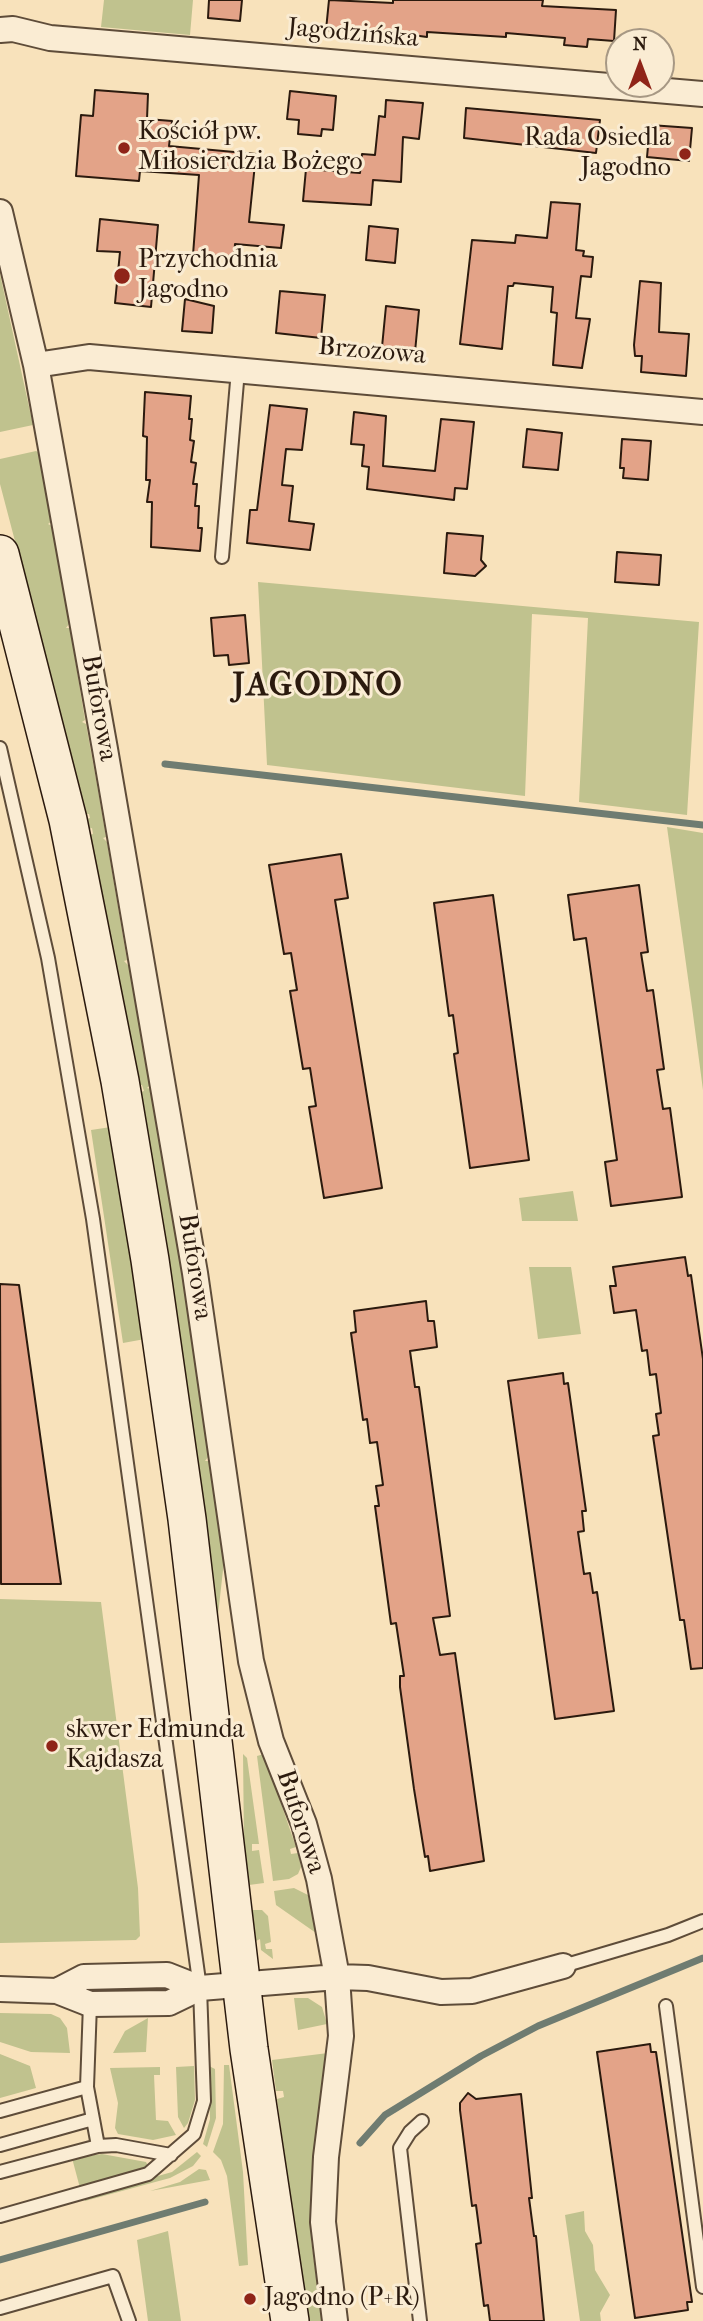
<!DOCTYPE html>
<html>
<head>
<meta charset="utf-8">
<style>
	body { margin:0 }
	#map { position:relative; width:703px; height:2321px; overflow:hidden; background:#f8e2bb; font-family:"IM FELL French Canon",serif }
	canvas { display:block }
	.north { position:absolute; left:605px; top:28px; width:70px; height:70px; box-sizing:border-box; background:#faecd3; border:2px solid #a79884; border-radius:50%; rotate:0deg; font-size:19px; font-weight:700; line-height:28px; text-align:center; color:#2b1a0e }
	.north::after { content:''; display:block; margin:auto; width:24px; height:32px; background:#8f2418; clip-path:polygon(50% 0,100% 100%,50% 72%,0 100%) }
</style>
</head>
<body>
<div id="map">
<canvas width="703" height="2321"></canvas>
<div class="north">N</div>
</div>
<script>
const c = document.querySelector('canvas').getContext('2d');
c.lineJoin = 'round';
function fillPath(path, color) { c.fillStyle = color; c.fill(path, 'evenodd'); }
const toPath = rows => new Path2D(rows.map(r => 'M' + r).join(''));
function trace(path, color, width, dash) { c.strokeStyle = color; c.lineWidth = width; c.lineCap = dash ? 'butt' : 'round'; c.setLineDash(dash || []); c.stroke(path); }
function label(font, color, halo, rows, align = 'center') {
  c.font = font + ' "IM FELL French Canon",serif'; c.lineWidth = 6; c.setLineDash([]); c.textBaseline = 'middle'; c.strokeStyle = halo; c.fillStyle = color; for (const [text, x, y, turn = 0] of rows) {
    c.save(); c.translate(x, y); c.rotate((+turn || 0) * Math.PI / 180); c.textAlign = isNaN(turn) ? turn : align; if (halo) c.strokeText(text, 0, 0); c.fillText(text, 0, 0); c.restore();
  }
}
fillPath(toPath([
	[104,0,193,0,190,35,101,27],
	[0,274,33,425,0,432],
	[36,451,41,454,51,522,48,524,52,526,69,624,66,628,70,628,85,720,82,722,86,724,96,779,106,837,103,838,107,842,127,960,124,961,129,966,150,1085,147,1088,151,1089,189,1315,208,1457,205,1461,210,1461,224,1561,216,1633,137,1093,144,1091,142,1085,136,1086,86,836,93,834,92,828,85,830,83,820,90,818,89,814,81,814,42,644,0,484,0,459],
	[258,582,699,622,687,815,579,802,588,618,532,614,525,796,267,765],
	[667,827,703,833,703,1090,692,1007],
	[111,1127,145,1339,123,1343,91,1130],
	[573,1191,578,1221,522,1221,519,1198],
	[529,1267,571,1267,581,1334,538,1339],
	[0,1599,101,1602,138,1888,140,1936,136,1940,0,1943],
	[243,1754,247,1758,259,1844,252,1844,252,1851,259,1850,264,1883,249,1885,244,1844],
	[264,1754,296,1847,290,1849,291,1854,298,1853,301,1867,298,1874,289,1879,273,1881,257,1756],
	[294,1888,308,1895,316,1933,276,1905,274,1891],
	[252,1910,262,1910,268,1916,271,1942,265,1944,266,1949,272,1949,273,1959,261,1950,260,1939,256,1941],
	[294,1998,308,1998,322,2007,327,2024,298,2030],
	[0,2013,51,2014,60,2018,67,2028,70,2053,31,2052,0,2042],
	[148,2018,146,2052,113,2053,125,2031],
	[328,2053,311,2183,311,2239,322,2321,307,2321,277,2099,284,2097,283,2091,276,2091,272,2060],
	[0,2054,30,2066,36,2088,0,2098],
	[224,2065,229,2065,243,2172,248,2265,239,2266,227,2176,221,2160,213,2152,223,2124],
	[194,2066,195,2100,188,2123,184,2128,178,2117,176,2067],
	[209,2066,215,2069,216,2118,207,2147,203,2144,210,2119],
	[160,2067,160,2075,154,2075,156,2120,168,2121,176,2135,153,2140,118,2134,115,2128,118,2103,110,2068],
	[197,2152,201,2156,193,2166,170,2178,85,2201,84,2197,172,2172],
	[102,2154,146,2162,148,2166,80,2188,72,2158],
	[199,2169,206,2170,210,2180,150,2191,180,2182],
	[584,2211,585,2231,593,2245,595,2270,610,2295,600,2313,601,2321,580,2321,565,2215],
	[168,2231,181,2321,148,2321,137,2240]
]), '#c0c28e');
trace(toPath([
	[165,764,703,825],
	[360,2143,385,2115,481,2056,538,2026,703,1958],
	[0,2260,205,2202]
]), '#6f7c71', 7);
const building = toPath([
	[209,0,242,0,240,21,208,18,209,0],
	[329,0,393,3,393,0,543,0,542,6,616,10,614,41,588,39,587,47,564,45,565,38,506,33,506,37,427,32,427,37,354,27,354,32,326,30,329,0],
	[95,90,148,94,147,119,172,121,169,146,256,154,249,222,284,225,281,248,235,244,234,256,193,255,199,175,140,171,139,181,76,176,81,115,93,116,95,90],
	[290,91,336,96,333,130,322,129,321,136,298,134,299,120,287,119,290,91],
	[386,100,423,103,419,139,403,137,401,182,373,180,371,205,303,201,306,169,360,173,362,154,375,155,379,116,385,117,386,100],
	[466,108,600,120,596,153,464,138,466,108],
	[650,125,692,128,689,161,647,157,650,125],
	[551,202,580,204,576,250,584,251,583,256,593,257,591,277,581,276,576,318,590,319,582,368,553,365,557,313,551,312,553,287,514,283,513,286,508,286,502,349,460,344,472,240,515,243,516,235,547,238,551,202],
	[100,219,158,225,151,307,115,303,120,252,97,251,100,219],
	[369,226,398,229,395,263,366,260,369,226],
	[640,281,661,283,659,332,689,334,686,376,641,372,642,356,635,356,634,345,640,281],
	[280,291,325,295,321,338,276,333,280,291],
	[185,299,214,306,212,333,182,331,185,299],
	[386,306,419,310,415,352,382,347,386,306],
	[145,392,191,396,189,419,192,419,190,440,194,441,191,462,196,463,193,484,197,484,195,506,199,506,198,528,202,528,200,551,151,547,152,502,147,502,150,480,146,480,147,437,143,436,145,392],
	[270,405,307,409,302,450,286,449,282,485,293,486,289,521,314,524,310,550,247,543,250,510,257,510,270,405],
	[354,412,386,416,383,466,435,471,441,419,474,422,467,489,455,488,454,500,367,489,369,467,362,466,364,445,351,444,354,412],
	[527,429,562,433,558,470,523,467,527,429],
	[622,439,651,441,648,480,623,478,624,468,620,468,622,439],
	[447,533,483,536,481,560,486,566,475,576,444,573,447,533],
	[617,552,661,555,659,585,615,582,617,552],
	[245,615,249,663,229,665,228,655,214,656,211,618,245,615],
	[341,854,348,898,335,900,382,1188,324,1198,309,1107,316,1106,310,1068,303,1069,290,991,297,990,291,953,284,954,269,865,341,854],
	[639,885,648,952,641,953,647,991,653,990,664,1069,657,1070,663,1109,670,1108,682,1197,611,1206,605,1162,617,1160,586,938,574,940,568,895,639,885],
	[493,895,529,1160,470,1168,454,1054,458,1053,453,1015,449,1016,434,903,493,895],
	[685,1257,688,1276,691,1275,703,1359,703,1668,691,1669,684,1620,680,1620,653,1436,659,1435,656,1414,661,1413,656,1374,650,1375,647,1350,642,1351,636,1310,614,1313,610,1286,616,1286,613,1267,685,1257],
	[0,1284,19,1285,61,1584,1,1584,0,1284],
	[426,1301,428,1321,434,1321,437,1347,410,1351,415,1387,419,1387,450,1616,433,1618,440,1655,455,1653,484,1861,430,1871,428,1856,425,1857,414,1789,400,1687,400,1676,404,1676,396,1623,391,1624,375,1506,379,1506,376,1486,383,1485,377,1442,370,1443,367,1419,363,1420,351,1333,356,1332,354,1311,426,1301],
	[563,1373,564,1384,568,1383,586,1511,582,1511,584,1531,578,1532,584,1574,590,1573,593,1593,597,1592,614,1711,555,1719,508,1381,563,1373],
	[650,2044,651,2052,656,2052,692,2302,687,2302,688,2310,635,2318,597,2052,650,2044],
	[468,2093,476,2099,521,2094,532,2198,529,2198,534,2236,536,2236,544,2321,490,2321,488,2305,484,2306,476,2244,481,2243,476,2205,472,2206,460,2110,460,2103,468,2093]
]);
fillPath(building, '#e3a388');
trace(building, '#2b1a0e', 2);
const service = toPath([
	[222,557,238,370],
	[0,748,48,958,93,1219,200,1988,204,2101,194,2134,148,2174,0,2216],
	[563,1966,668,1935,703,1921],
	[90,2004,87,2087,98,2146],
	[666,2006,703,2287],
	[0,2111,87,2087],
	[0,2145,93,2119],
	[0,2172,98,2146,116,2145,171,2155],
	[0,2308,113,2276,129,2321],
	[420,2321,400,2148,410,2132,422,2121]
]);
const minor = toPath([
	[0,30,13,29,50,38,703,94],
	[0,212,36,365,105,749,195,1273,251,1661,271,1741,304,1824,319,1879,337,1977,341,2036,326,2157,323,2222,335,2321],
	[36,365,89,357,703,412],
	[0,1989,57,1991,90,2004,169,2003,200,1988,337,1977,368,1978,441,1992,472,1991,563,1966],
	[57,1991,84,1977,167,1975,200,1988]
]);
const secondary = toPath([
	[0,554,68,820,120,1081,150,1260,187,1519,249,2049,290,2321]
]);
trace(service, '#5e4c39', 16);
trace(minor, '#5e4c39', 28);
trace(secondary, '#2b1a0e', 40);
trace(service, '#faecd3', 12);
trace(minor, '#faecd3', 24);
trace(secondary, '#faecd3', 37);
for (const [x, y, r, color] of [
	[124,148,7,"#8f2418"],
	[685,154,7,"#8f2418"],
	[122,276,9,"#8f2418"],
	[52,1746,7,"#8f2418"],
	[250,2299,7,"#8f2418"]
]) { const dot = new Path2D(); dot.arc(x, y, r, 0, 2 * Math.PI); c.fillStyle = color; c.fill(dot); trace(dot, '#faecd3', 2.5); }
label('26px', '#2b1a0e', '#faecd3', [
	["Jagodzińska",353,34,5],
	["Brzozowa",372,352,5],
	["Buforowa",98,708,80],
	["Buforowa",194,1267,81],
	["Buforowa",300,1822,72]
]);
label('26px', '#2b1a0e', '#faecd3', [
	["Kościół pw.",138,133],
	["Miłosierdzia Bożego",138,163],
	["Rada Osiedla",671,139,"right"],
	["Jagodno",671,169,"right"],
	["Przychodnia",138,261],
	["Jagodno",138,291],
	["skwer Edmunda",66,1731],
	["Kajdasza",66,1761],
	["Jagodno (P+R)",264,2299]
], 'left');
c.letterSpacing = '2px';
label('bold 33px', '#2b1a0e', '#faecd3', [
	["JAGODNO",318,687]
]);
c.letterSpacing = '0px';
</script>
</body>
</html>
